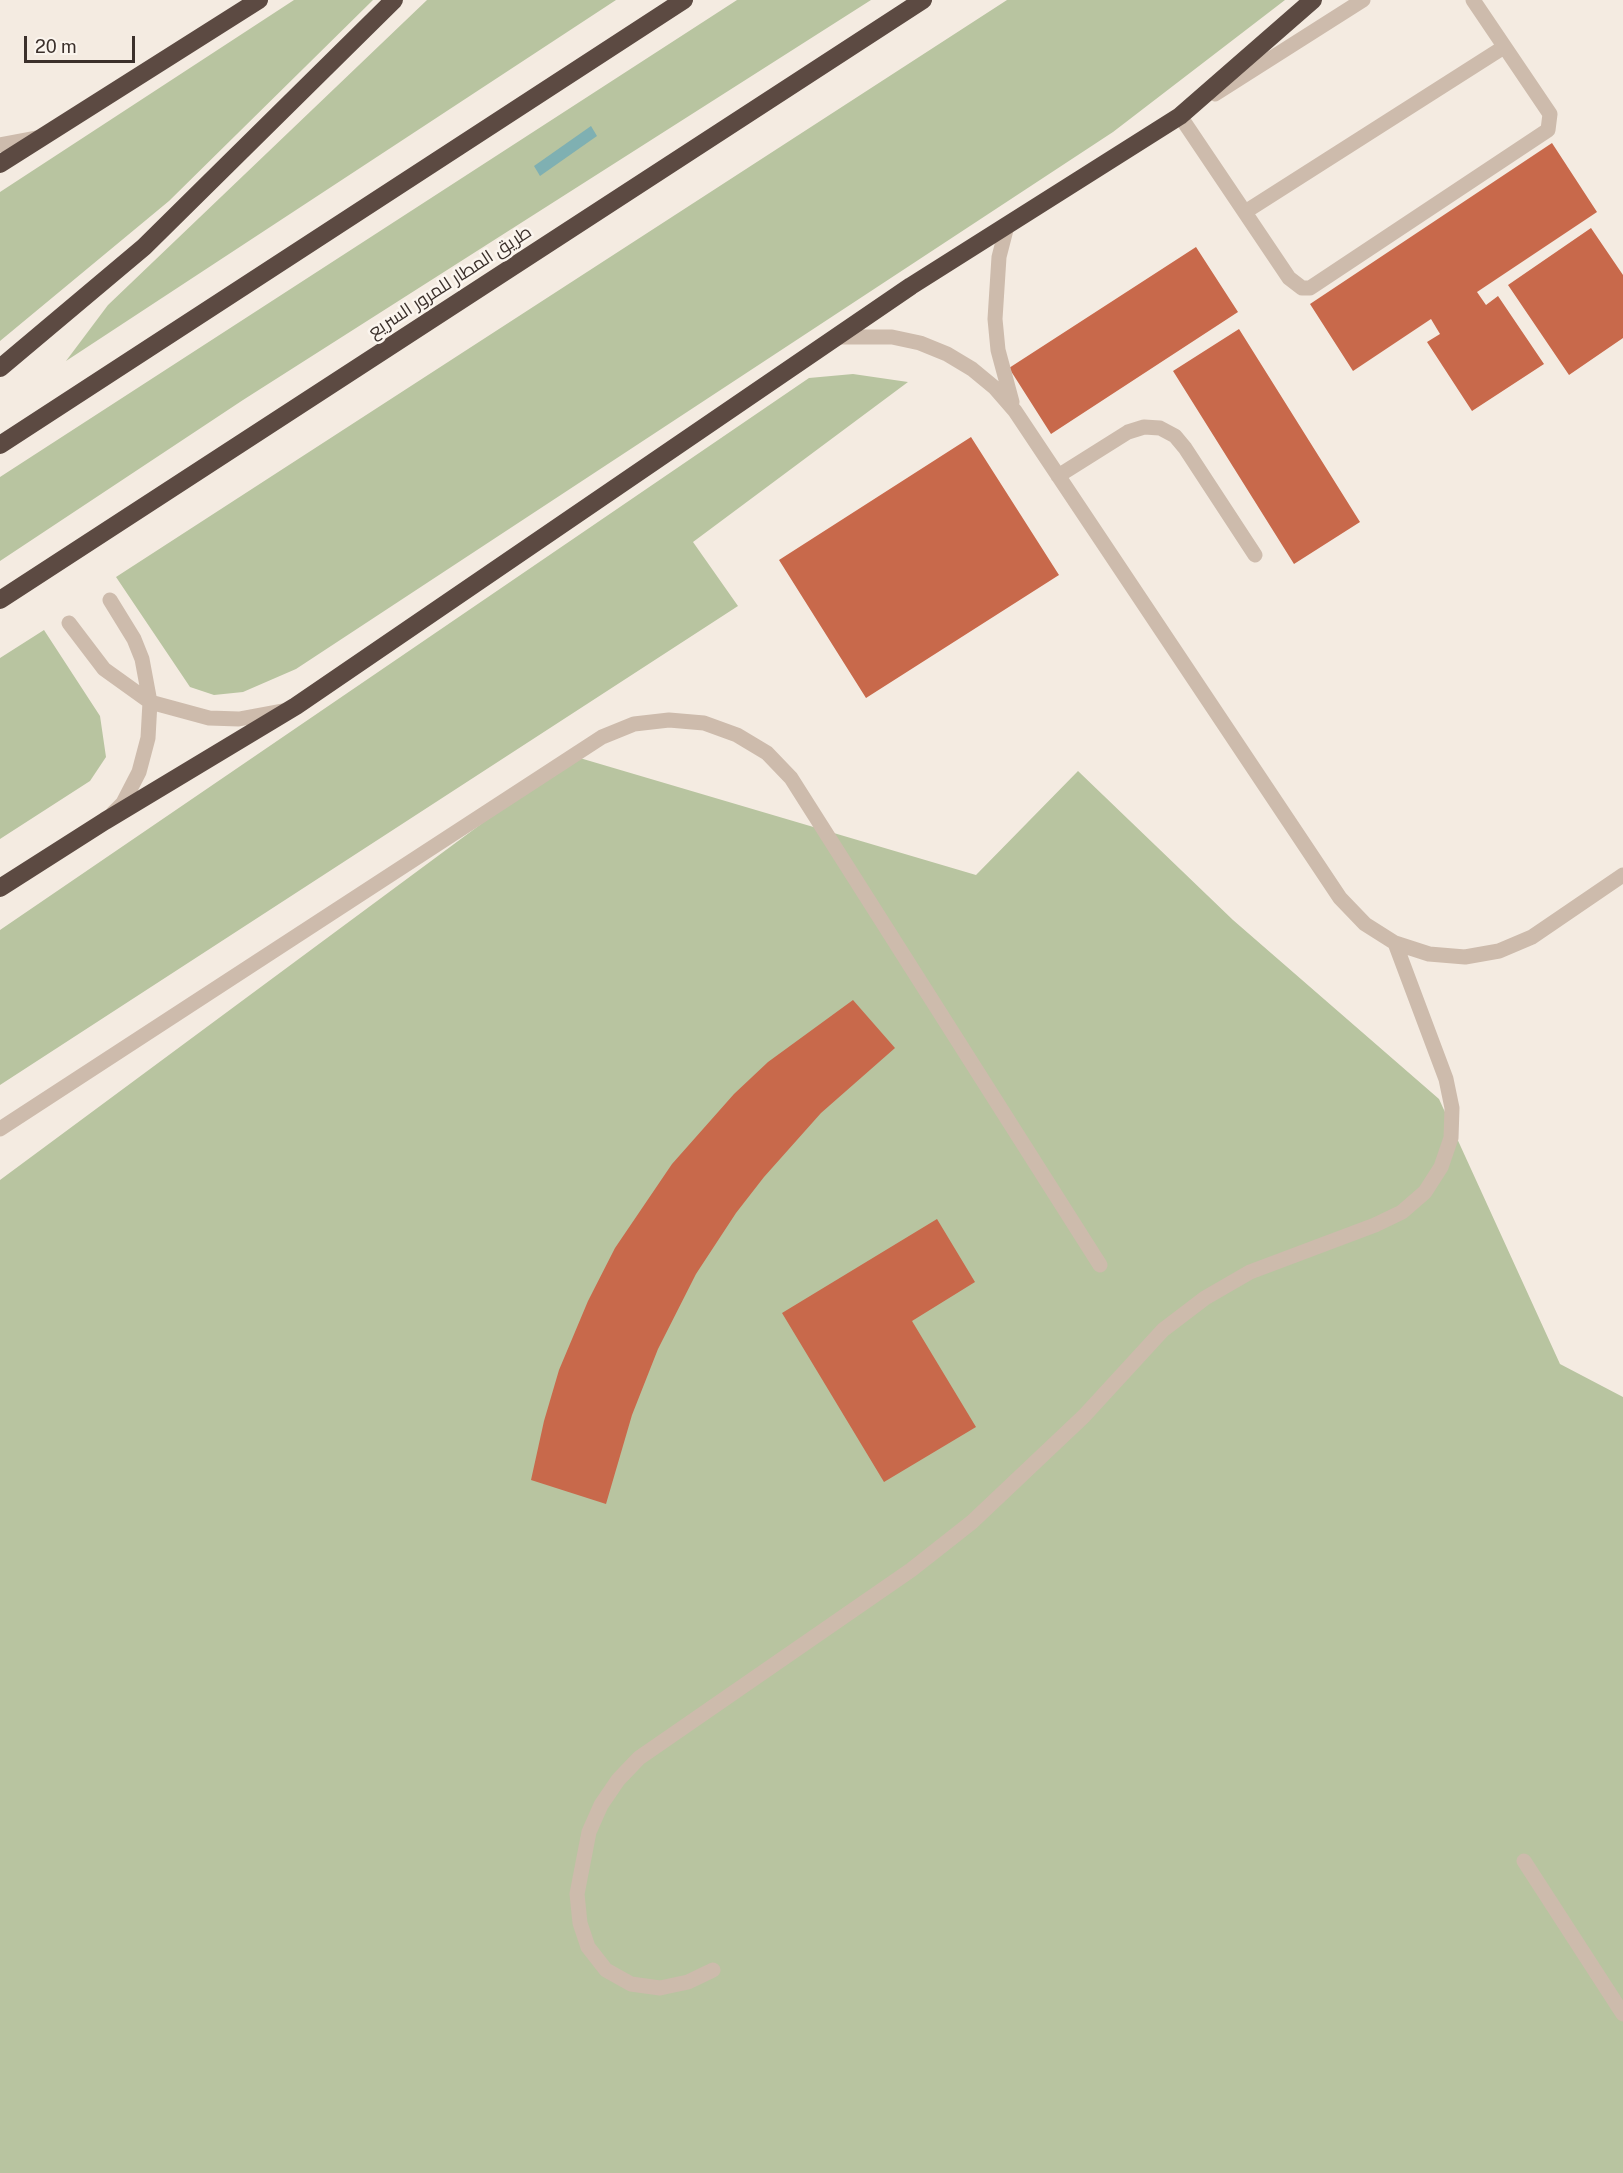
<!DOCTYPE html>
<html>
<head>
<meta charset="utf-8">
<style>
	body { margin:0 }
	#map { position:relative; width:1623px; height:2173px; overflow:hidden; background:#f4ebe1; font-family:"Public Sans",sans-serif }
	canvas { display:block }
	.scale { position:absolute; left:24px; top:36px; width:111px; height:27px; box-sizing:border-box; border:3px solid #3b302b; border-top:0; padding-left:8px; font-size:18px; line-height:21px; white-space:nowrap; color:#3b302b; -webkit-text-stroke:4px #fbf5ee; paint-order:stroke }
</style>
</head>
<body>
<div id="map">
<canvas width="1623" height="2173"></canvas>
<div class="scale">20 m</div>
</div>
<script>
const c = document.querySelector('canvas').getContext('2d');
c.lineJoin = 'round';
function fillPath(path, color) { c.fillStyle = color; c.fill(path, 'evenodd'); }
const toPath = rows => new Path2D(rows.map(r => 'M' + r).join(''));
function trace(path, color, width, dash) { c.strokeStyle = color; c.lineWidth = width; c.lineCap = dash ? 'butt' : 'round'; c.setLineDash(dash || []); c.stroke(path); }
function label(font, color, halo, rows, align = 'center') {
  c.font = font + ' "Public Sans",Cairo,sans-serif'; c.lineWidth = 5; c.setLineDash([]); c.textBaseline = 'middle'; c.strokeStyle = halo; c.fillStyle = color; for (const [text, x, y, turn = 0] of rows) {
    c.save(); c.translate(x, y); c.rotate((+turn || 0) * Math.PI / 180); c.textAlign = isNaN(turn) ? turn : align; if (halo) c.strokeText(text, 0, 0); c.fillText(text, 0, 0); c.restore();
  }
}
fillPath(toPath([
	[294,0,373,0,169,201,0,341,0,192],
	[427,0,616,0,66,361,108,305],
	[737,0,871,0,243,400,0,561,0,477],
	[1007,0,1285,0,1113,132,296,669,243,692,214,695,190,687,116,577],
	[853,374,908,382,693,542,738,606,0,1085,0,930,809,378],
	[44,630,100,716,106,757,90,781,0,839,0,658],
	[573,756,976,875,1078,771,1233,920,1439,1099,1560,1364,1623,1397,1623,2173,0,2173,0,1180]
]), '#b8c4a0');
fillPath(toPath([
	[591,126,597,136,540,176,534,166]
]), '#7fb0b2');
fillPath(toPath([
	[1552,143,1597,212,1477,292,1486,305,1498,296,1544,364,1472,411,1427,342,1440,334,1431,319,1353,371,1310,304],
	[1591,228,1623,275,1623,338,1569,375,1508,285],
	[1196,247,1238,312,1051,434,1009,368],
	[1239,329,1360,522,1294,564,1173,371],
	[971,437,1059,575,866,698,779,560],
	[853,1000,895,1048,821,1113,764,1177,736,1213,696,1274,658,1349,632,1415,606,1504,531,1480,544,1421,559,1370,588,1301,615,1248,672,1164,734,1094,768,1062],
	[937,1219,975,1282,912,1321,976,1427,884,1482,782,1313]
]), '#c8694b');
trace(toPath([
	[1215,94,1363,0],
	[1189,110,1180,116,1289,278,1302,288,1310,288,1548,130,1550,114,1473,0],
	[0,145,36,138],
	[1245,212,1504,47],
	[1007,226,999,257,995,319,998,350,1012,402],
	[836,337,892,337,920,343,947,354,972,369,995,388,1015,411,1340,898,1365,924,1395,943,1429,954,1465,957,1499,951,1532,937,1623,875],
	[1058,476,1128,432,1144,427,1160,428,1175,436,1185,448,1255,555],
	[110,600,134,639,142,659,150,702,148,738,139,772,123,803,113,813],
	[69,623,104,669,150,702,209,718,239,719,282,711],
	[0,1129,602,737,634,724,669,720,704,723,737,735,767,753,791,778,1100,1265],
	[1524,1861,1623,2014],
	[713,1970,688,1982,660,1988,631,1984,606,1970,588,1947,580,1923,577,1894,589,1832,601,1805,618,1780,639,1758,911,1570,972,1522,1084,1416,1163,1330,1205,1298,1250,1272,1375,1225,1402,1212,1425,1192,1441,1167,1451,1138,1452,1108,1446,1079,1395,943]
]), '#cdbbac', 15);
trace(toPath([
	[0,164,259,0],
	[0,368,144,247,394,0],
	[0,445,684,0],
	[0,600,923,0],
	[0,888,105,821,296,706,911,286,1180,116,1313,0]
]), '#5c4a42', 18);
label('18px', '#3b302b', '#fbf5ee', [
	["طريق المطار للمرور السريع",450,282,-33]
]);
</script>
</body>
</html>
